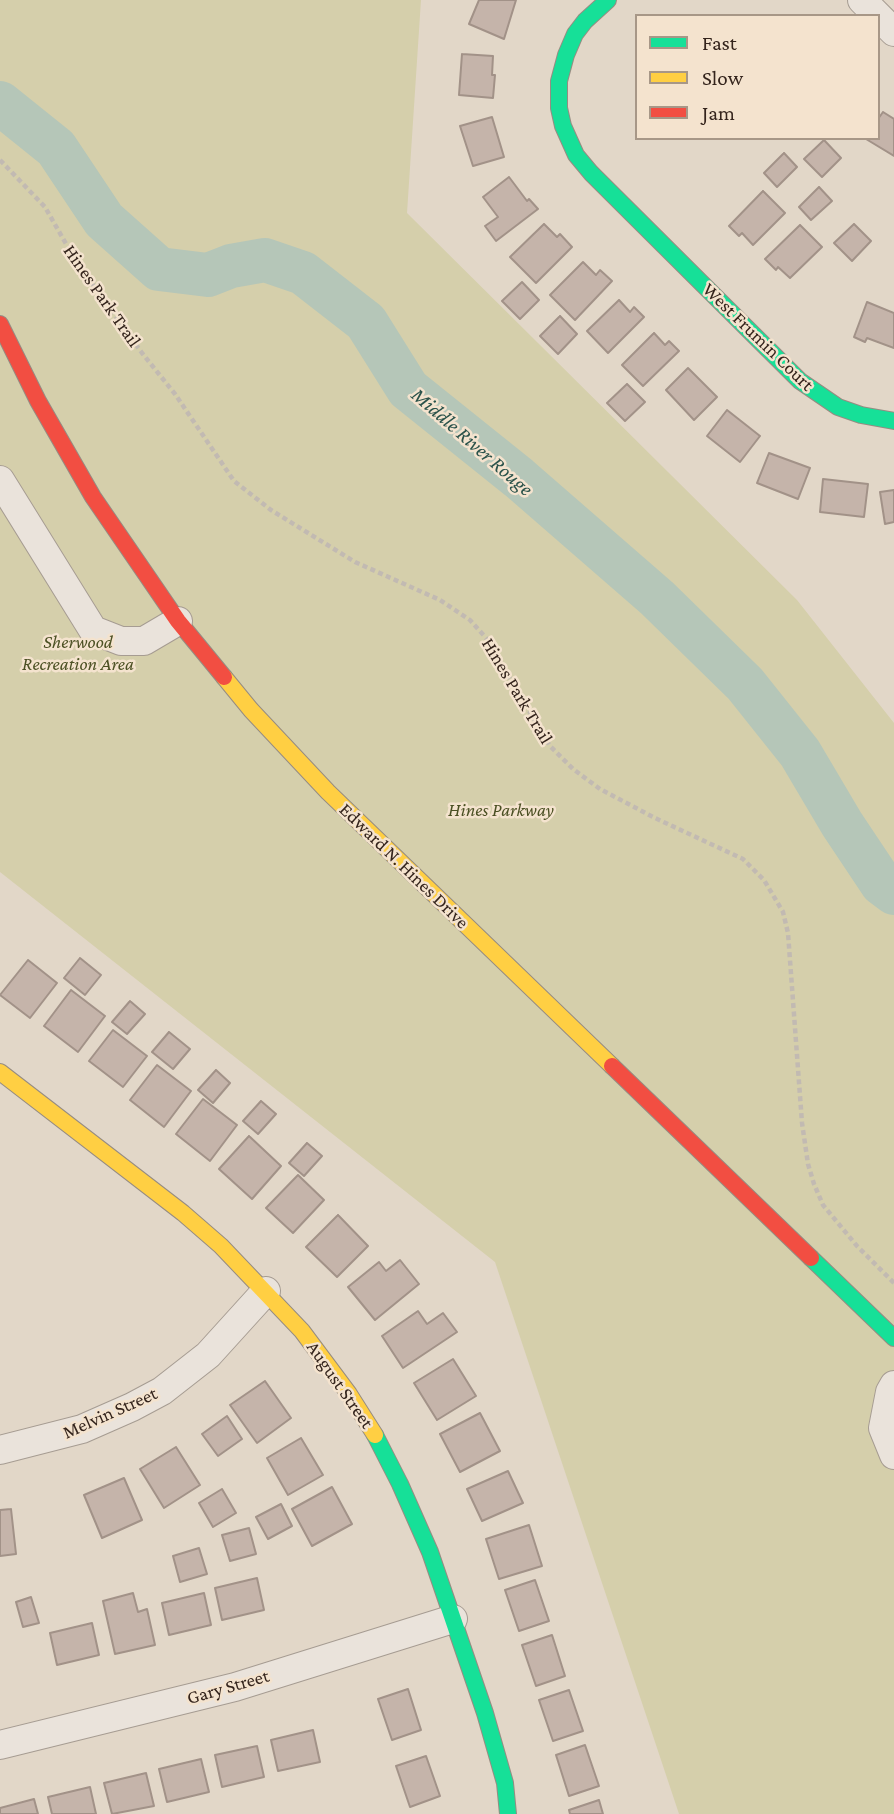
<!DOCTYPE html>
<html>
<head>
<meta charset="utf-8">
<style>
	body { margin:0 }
	#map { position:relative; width:894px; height:1814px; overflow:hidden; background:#e2d7c8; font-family:"Crimson Pro",serif }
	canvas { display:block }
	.legend { position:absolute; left:635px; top:14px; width:245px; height:126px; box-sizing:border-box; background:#f4e3ce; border:2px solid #a79787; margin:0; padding:9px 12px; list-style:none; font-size:21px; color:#34241c }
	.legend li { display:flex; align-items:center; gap:14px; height:35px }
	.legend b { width:35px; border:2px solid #a79787 }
</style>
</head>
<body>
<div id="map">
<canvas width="894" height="1814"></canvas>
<ul class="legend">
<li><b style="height:9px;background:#16e098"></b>Fast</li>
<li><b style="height:9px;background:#ffcf43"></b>Slow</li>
<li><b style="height:9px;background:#f24e42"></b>Jam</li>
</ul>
</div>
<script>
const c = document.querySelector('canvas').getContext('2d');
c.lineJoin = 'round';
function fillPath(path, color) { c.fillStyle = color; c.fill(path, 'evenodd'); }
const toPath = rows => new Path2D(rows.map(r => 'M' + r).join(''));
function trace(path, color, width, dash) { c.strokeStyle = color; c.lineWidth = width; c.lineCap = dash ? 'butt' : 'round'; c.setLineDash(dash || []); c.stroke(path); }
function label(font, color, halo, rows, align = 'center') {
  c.font = font + ' "Crimson Pro",serif'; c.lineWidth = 5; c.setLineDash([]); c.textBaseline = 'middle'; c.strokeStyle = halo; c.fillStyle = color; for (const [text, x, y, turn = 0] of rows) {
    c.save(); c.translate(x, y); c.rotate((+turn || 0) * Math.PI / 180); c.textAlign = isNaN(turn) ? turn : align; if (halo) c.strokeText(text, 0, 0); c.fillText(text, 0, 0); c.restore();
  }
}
fillPath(toPath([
	[0,0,421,0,407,213,797,600,894,723,894,1814,679,1814,495,1262,0,872]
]), '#d5cfab');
trace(toPath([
	[0,103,56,148,104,220,159,269,208,275,231,266,265,260,303,273,366,322,408,389,519,478,657,598,745,684,800,753,842,824,882,884,894,893]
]), '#b5c6b8', 44);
const building = toPath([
	[479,0,516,0,504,39,469,24,479,0],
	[462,54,493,56,492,75,495,75,493,98,459,95,462,54],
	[883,112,894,119,894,156,866,139,878,138,878,119,883,112],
	[492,117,504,157,473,166,460,126,492,117],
	[824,140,841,158,822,177,804,159,824,140],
	[784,153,797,167,777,187,764,173,784,153],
	[509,177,527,201,529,199,538,209,496,241,485,226,498,217,483,197,509,177],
	[819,187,832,201,811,220,799,207,819,187],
	[763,191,785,213,753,245,742,233,739,236,729,226,763,191],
	[544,224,557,237,560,234,572,247,536,283,510,257,544,224],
	[854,224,871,241,852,261,834,243,854,224],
	[800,225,822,247,790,278,778,267,776,270,765,259,800,225],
	[583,262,596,275,600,270,612,281,575,320,550,295,583,262],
	[522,282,539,300,520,319,502,301,522,282],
	[619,300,630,312,634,307,644,317,608,353,587,331,619,300],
	[867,302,894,313,894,348,867,338,865,342,854,337,867,302],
	[560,316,577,334,558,354,540,336,560,316],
	[654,333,665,345,669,341,679,351,643,386,622,365,654,333],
	[688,368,717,397,694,420,666,390,688,368],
	[627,384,645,402,625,421,607,403,627,384],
	[727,410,760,436,740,462,707,436,727,410],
	[769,453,810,468,798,499,757,483,769,453],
	[823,479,868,484,864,517,820,512,823,479],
	[894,490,894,522,885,524,880,492,894,490],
	[80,958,101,975,85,995,64,978,80,958],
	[28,960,57,983,30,1018,0,995,28,960],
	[71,990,105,1016,78,1052,44,1026,71,990],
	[130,1001,145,1014,127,1034,112,1022,130,1001],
	[113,1030,147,1056,123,1087,89,1061,113,1030],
	[169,1032,190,1049,173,1069,152,1052,169,1032],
	[157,1065,191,1091,164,1127,130,1100,157,1065],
	[216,1070,230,1083,213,1103,198,1090,216,1070],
	[203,1099,237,1125,210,1161,176,1134,203,1099],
	[261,1101,276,1114,258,1134,243,1121,261,1101],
	[249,1136,281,1166,252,1199,219,1169,249,1136],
	[307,1143,322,1156,304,1176,289,1163,307,1143],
	[298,1175,324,1200,293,1233,266,1208,298,1175],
	[338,1215,368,1246,337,1277,306,1247,338,1215],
	[400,1260,419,1284,375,1320,348,1287,379,1262,386,1271,400,1260],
	[418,1311,427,1324,443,1313,457,1332,403,1368,382,1336,418,1311],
	[453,1359,476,1396,437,1420,414,1383,453,1359],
	[265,1381,291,1418,257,1443,230,1405,265,1381],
	[480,1413,500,1451,460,1472,440,1434,480,1413],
	[227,1416,242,1439,218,1456,202,1434,227,1416],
	[301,1438,323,1475,288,1495,267,1458,301,1438],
	[176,1447,200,1485,164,1508,140,1469,176,1447],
	[508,1471,523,1503,482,1521,467,1489,508,1471],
	[124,1478,142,1520,102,1538,84,1495,124,1478],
	[332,1487,352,1524,312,1546,292,1509,332,1487],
	[222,1489,236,1513,213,1527,199,1503,222,1489],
	[281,1504,292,1526,268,1539,256,1517,281,1504],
	[11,1509,16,1554,0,1556,0,1510,11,1509],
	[529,1525,542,1566,499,1579,486,1539,529,1525],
	[249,1528,256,1554,230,1561,222,1535,249,1528],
	[199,1548,207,1574,180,1582,173,1556,199,1548],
	[257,1578,264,1610,222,1620,215,1588,257,1578],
	[535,1580,549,1621,519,1631,505,1590,535,1580],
	[133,1593,138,1612,147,1609,155,1645,115,1654,103,1601,133,1593],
	[204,1593,211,1625,169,1635,162,1603,204,1593],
	[31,1597,39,1623,23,1627,16,1602,31,1597],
	[92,1623,99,1655,57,1665,50,1633,92,1623],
	[552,1635,565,1676,536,1686,522,1645,552,1635],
	[408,1689,421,1730,392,1740,378,1699,408,1689],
	[569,1690,583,1731,553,1741,539,1700,569,1690],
	[313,1730,320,1762,278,1771,271,1740,313,1730],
	[585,1745,599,1786,569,1796,556,1755,585,1745],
	[257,1746,264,1777,222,1787,215,1755,257,1746],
	[426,1756,440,1796,410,1807,396,1766,426,1756],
	[201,1759,209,1792,167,1802,159,1769,201,1759],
	[146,1773,154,1806,112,1814,104,1783,146,1773],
	[90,1787,96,1814,52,1814,48,1797,90,1787],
	[34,1799,38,1814,0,1814,0,1808,34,1799],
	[599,1800,603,1814,570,1814,569,1810,599,1800]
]);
fillPath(building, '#c5b4aa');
trace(building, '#a29288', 2);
const street = toPath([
	[862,0,894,32],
	[0,480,93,630,121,641,144,641,178,621],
	[894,1385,890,1392,883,1428,894,1455],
	[0,1450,82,1429,132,1407,162,1391,208,1355,266,1291],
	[0,1745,235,1687,453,1619]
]);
const fast = toPath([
	[608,0,585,21,575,34,566,55,559,81,559,108,563,126,576,155,591,173,800,381,838,407,861,415,894,421],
	[811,1258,894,1338],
	[375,1435,400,1484,430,1552,485,1713,505,1783,508,1814]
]);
const slow = toPath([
	[224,677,251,710,328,792,612,1066],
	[0,1072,183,1213,221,1246,302,1331,349,1394,375,1435]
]);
const jam = toPath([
	[0,324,38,401,93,497,178,621,224,677],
	[612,1066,811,1258]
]);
trace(street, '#a69c92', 30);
trace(fast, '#968c82', 18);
trace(slow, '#968c82', 18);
trace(jam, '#968c82', 18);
trace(toPath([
	[0,160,45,207,77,263,142,353,175,394,234,481,271,510,355,562,440,600,470,620,486,638,550,746,573,769,600,789,655,818,743,859,764,880,783,912,788,933,802,1123,808,1164,814,1184,823,1205,857,1246,894,1283]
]), '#c2bab2', 4.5, [5, 3.5]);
trace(street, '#eae3db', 28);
trace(fast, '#16e098', 16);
trace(slow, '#ffcf43', 16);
trace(jam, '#f24e42', 16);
label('19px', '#34241c', '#f4e3ce', [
	["Hines Park Trail",102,296,55],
	["West Frumin Court",758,337,44],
	["Hines Park Trail",517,691,59],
	["Edward N. Hines Drive",404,866,44],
	["August Street",340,1385,55],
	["Melvin Street",110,1413,-24],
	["Gary Street",228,1687,-16]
]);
label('italic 19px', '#4b5023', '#f4e3ce', [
	["Sherwood",78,642],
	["Recreation Area",78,664],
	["Hines Parkway",501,810]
]);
label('italic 21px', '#2b534b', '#f4e3ce', [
	["Middle River Rouge",472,442,41]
]);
</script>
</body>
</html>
